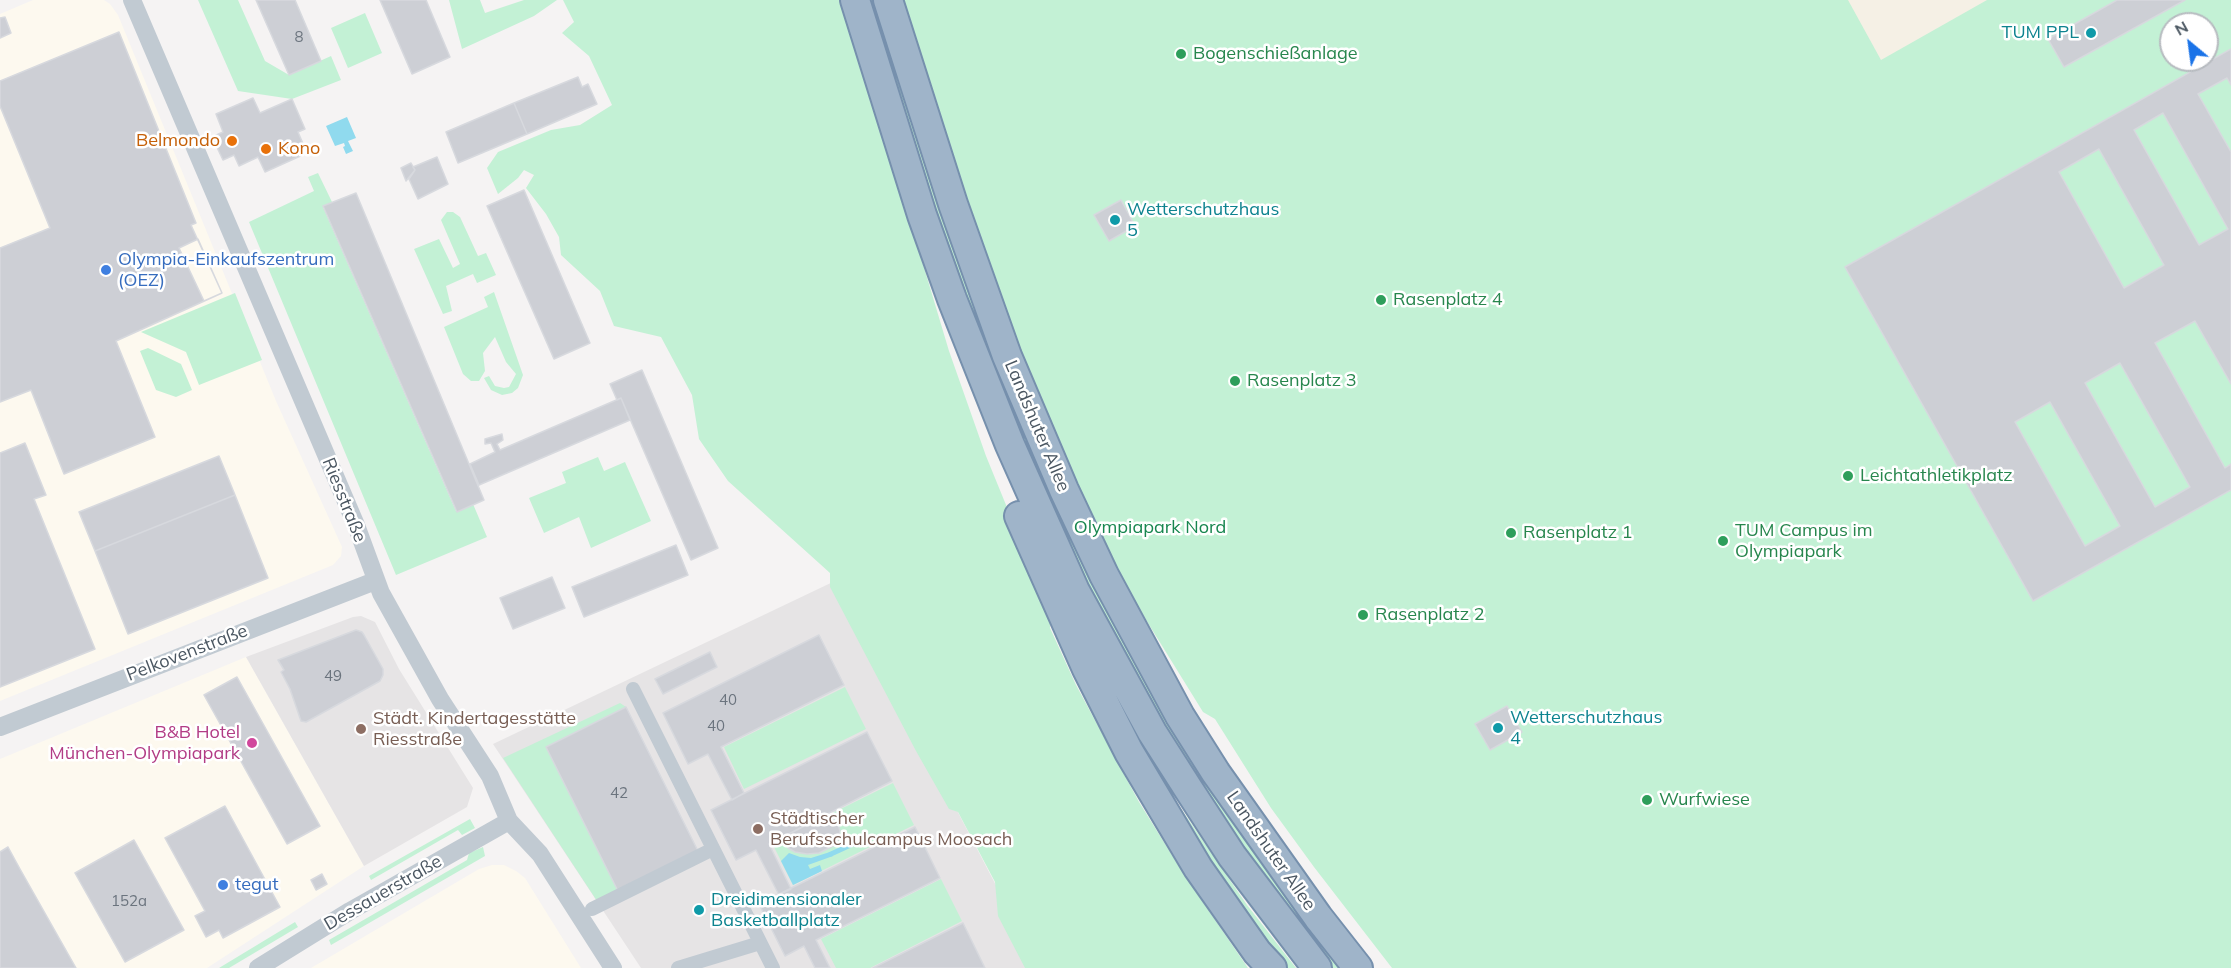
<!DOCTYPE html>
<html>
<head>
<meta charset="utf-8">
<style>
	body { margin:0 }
	#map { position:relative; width:2231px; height:968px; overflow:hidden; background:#f5f3f3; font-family:Mulish,sans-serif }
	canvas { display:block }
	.north { position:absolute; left:2159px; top:12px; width:60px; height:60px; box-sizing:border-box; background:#fff; border:2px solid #b7bbc0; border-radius:50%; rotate:331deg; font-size:16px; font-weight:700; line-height:24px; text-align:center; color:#4a5661 }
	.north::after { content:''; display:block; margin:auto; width:21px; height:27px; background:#1a73e8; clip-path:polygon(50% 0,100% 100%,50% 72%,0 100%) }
</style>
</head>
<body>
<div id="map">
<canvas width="2231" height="968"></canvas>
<div class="north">N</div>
</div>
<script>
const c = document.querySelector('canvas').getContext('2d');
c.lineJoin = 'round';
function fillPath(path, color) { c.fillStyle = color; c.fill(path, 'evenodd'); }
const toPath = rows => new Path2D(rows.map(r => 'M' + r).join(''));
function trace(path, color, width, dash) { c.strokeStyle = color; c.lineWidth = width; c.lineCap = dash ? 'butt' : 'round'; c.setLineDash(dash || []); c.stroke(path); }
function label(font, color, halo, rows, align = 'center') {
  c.font = font + ' Mulish,sans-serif'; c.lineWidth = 5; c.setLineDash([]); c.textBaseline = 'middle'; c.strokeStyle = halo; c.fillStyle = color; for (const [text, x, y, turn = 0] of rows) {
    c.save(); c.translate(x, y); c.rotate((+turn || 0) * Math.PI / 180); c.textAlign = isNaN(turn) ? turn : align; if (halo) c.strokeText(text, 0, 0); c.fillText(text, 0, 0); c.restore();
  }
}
fillPath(toPath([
	[33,0,104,0,110,4,118,15,276,401,342,547,341,556,333,565,0,701,0,14],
	[246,657,364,866,207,968,0,968,0,759],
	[492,865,504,865,516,871,525,878,581,968,311,968,479,869]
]), '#fdf9ef');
fillPath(toPath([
	[837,580,1039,968,641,968,493,744],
	[361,616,375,622,399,669,473,788,467,807,364,866,246,657,353,617]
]), '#e6e4e5');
fillPath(toPath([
	[198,0,238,0,265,61,289,75,331,56,341,80,292,99,238,91],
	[449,0,480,0,485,13,524,0,557,0,534,16,462,49],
	[563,0,844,0,949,351,986,456,1051,615,1050,628,1076,685,1139,802,1185,876,1248,968,1025,968,998,916,995,882,958,812,949,809,916,751,830,587,830,573,728,481,699,439,692,395,661,337,614,326,600,291,561,255,559,237,546,214,526,188,534,175,524,170,518,178,498,194,487,168,498,152,551,130,580,125,612,105,589,56,562,33,574,22],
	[864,0,878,0,1018,407,1341,968,1329,968,1208,802,1088,594,980,344],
	[899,0,2231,0,2231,968,1392,968,1314,867,1271,808,1215,719,1203,712,1130,594,1103,547,1030,380,978,236],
	[2171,24,2207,24,2207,60,2171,60],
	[365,13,382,53,348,68,331,28],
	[318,173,332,202,323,207,456,511,473,504,487,537,396,575,249,222,314,191,308,177],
	[447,212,453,212,460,217,478,256,486,253,496,275,477,283,473,274,446,286,452,311,443,314,414,249,439,239,453,268,460,264,441,220],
	[494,292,523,375,518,388,512,393,502,395,491,390,484,378,489,376,495,386,504,388,509,387,516,374,506,362,495,337,483,353,485,371,479,381,471,381,463,374,444,327,488,307,484,297],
	[235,293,262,360,199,385,186,352,141,332],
	[148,348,181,364,192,390,176,397,156,390,140,351],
	[598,457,604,471,625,462,651,521,591,548,579,517,544,533,529,498,566,483,562,472],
	[1097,657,1137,726,1138,741,1171,794,1247,905,1296,968,1282,968,1166,799],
	[845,687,866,729,744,789,724,747],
	[620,703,626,707,546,747,618,891,597,901,503,758],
	[893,783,914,825,793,885,772,843],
	[470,819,475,828,462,835,458,830,371,880,369,876],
	[483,847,485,856,331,945,329,940,467,860,469,853],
	[941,879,962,921,870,968,836,968,821,939],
	[295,922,298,927,229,968,219,968]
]), '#c3f1d5');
fillPath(toPath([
	[1848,0,1987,0,1881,60]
]), '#f5f0e5');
fillPath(toPath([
	[347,117,356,138,348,141,353,151,346,154,343,147,345,146,344,143,335,146,326,126],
	[830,852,833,856,808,865,810,869,820,865,822,871,793,885,781,861,789,853,800,857,811,858]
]), '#90daee');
trace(toPath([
	[831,854,866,838]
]), '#90daee', 5);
const building = toPath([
	[256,0,295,0,321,61,289,75,256,0],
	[380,0,426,0,450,57,412,74,380,0],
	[2117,0,2185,0,2064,67,2048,39,2117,0],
	[5,17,11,33,0,38,0,18,5,17],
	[119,32,196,223,191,225,222,293,116,341,155,437,64,474,31,390,0,402,0,248,50,228,0,106,0,81,119,32],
	[2231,49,2231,85,2227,78,2198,94,2231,152,2231,384,2195,321,2155,343,2225,468,2231,464,2231,490,2033,601,1845,267,2231,49],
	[2163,113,2228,229,2199,245,2134,130,2163,113],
	[2099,149,2164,265,2124,288,2059,172,2099,149],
	[2120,363,2190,487,2155,507,2085,383,2120,363],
	[2050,402,2120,526,2085,546,2015,422,2050,402],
	[578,77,582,87,588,84,597,104,527,134,514,103,578,77],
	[253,98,260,113,292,99,305,129,298,132,307,153,265,172,258,157,239,166,234,155,223,160,212,137,223,132,216,114,253,98],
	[514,103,527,134,458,163,446,132,514,103],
	[437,157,448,184,418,199,409,179,415,170,413,167,437,157],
	[411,163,415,170,406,181,401,168,411,163],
	[524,190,590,343,554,359,487,206,524,190],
	[356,193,484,500,457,512,323,206,356,193],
	[1121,200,1135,226,1109,241,1094,215,1121,200],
	[198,239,222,293,204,301,179,248,198,239],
	[642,370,718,548,691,560,621,398,617,400,610,384,642,370],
	[621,398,630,420,479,485,470,464,495,452,491,443,485,444,485,439,502,434,503,440,497,444,500,450,621,398],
	[25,443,46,495,34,499,95,649,0,687,0,453,25,443],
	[219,456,235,495,95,551,79,512,219,456],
	[235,495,268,578,128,634,95,551,235,495],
	[676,545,688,575,584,617,572,587,676,545],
	[552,577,565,608,513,629,500,598,552,577],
	[356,630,362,632,364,635,383,669,383,675,380,681,306,722,301,721,290,689,281,672,284,670,278,660,356,630],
	[819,635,844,685,721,747,744,793,732,800,708,754,688,764,663,713,819,635],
	[710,652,717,667,663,694,655,679,710,652],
	[237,677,320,826,287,844,204,695,237,677],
	[1507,706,1522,732,1490,750,1475,724,1507,706],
	[626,707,698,851,618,891,546,747,626,707],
	[867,732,892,781,769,844,791,889,779,895,756,850,736,860,711,810,867,732],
	[225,806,280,907,223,938,219,930,206,937,195,916,205,911,165,838,225,806],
	[828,814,838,824,840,831,837,844,819,853,807,854,795,852,788,848,783,837,828,814],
	[915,827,940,878,816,940,830,968,815,968,804,946,785,956,759,904,915,827],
	[134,840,184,930,125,962,75,873,134,840],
	[8,847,20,869,76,968,0,968,0,852,8,847],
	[322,874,327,884,316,890,311,880,322,874],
	[963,923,985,968,873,968,963,923]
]);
fillPath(building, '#cdcfd5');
trace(building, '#d7d9de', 1.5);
const trunk = toPath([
	[855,0,922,215,952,299,1010,445,1075,591,1152,732,1189,790,1232,856,1317,968],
	[888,0,953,204,1007,356,1064,490,1104,575,1180,716,1216,773,1318,917,1358,968],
	[1019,516,1087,669,1129,752,1198,868,1257,952,1272,968]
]);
trace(trunk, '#7690ad', 32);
trace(toPath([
	[633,689,773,968],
	[592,909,713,849],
	[678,968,760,943]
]), '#c1cad2', 14);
trace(toPath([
	[132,0,356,525,381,593,440,699,490,776,509,821,540,854,613,968],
	[0,727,375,581],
	[258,968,350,911,509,821]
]), '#c1cad2', 18);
trace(trunk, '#9fb4c9', 28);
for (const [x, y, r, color] of [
	[2091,33,6,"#0f9aa8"],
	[1181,54,6,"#2e9e5b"],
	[232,141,6,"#e8710a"],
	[266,149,6,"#e8710a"],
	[1115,220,6,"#0f9aa8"],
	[106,270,6,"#3f7fe0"],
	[1381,300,6,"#2e9e5b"],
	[1235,381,6,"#2e9e5b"],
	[1848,476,6,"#2e9e5b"],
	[1511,533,6,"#2e9e5b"],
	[1723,541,6,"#2e9e5b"],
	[1363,615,6,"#2e9e5b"],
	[1498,728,6,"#0f9aa8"],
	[361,729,6,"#8d6e63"],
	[252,743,6,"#d1479c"],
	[1647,800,6,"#2e9e5b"],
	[758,829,6,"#8d6e63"],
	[223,885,6,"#3f7fe0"],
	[699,910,6,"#0f9aa8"]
]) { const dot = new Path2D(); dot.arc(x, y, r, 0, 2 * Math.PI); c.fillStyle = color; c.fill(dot); trace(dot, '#fff', 2); }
label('15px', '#6b747e', null, [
	["8",299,37],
	["49",333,676],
	["40",728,700],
	["40",716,726],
	["42",619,793],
	["152a",129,901]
]);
label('18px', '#0d838f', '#fff', [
	["TUM PPL",2079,33,"right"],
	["Wetterschutzhaus",1127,210],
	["5",1127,231],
	["Wetterschutzhaus",1510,718],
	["4",1510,739],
	["Dreidimensionaler",711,900],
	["Basketballplatz",711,921]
], 'left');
label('18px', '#27864d', '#fff', [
	["Bogenschießanlage",1193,54],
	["Rasenplatz 4",1393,300],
	["Rasenplatz 3",1247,381],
	["Leichtathletikplatz",1860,476],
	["TUM Campus im",1735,531],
	["Olympiapark",1735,552],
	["Rasenplatz 1",1523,533],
	["Rasenplatz 2",1375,615],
	["Wurfwiese",1659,800]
], 'left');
label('18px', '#c56008', '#fff', [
	["Belmondo",220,141],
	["Kono",278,149,"left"]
], 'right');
label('18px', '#366cbe', '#fff', [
	["Olympia-Einkaufszentrum",118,260],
	["(OEZ)",118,281],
	["tegut",235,885]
], 'left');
label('18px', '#4a5661', '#fff', [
	["Landshuter Allee",1037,426,67],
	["Riesstraße",344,500,68],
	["Pelkovenstraße",187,653,-21],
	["Landshuter Allee",1271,851,55],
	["Dessauerstraße",383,893,-30]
]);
label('18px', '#17864f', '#fff', [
	["Olympiapark Nord",1150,528]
]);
label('18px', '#785e54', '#fff', [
	["Städt. Kindertagesstätte",373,719],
	["Riesstraße",373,740],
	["Städtischer",770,819],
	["Berufsschulcampus Moosach",770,840]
], 'left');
label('18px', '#b23c85', '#fff', [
	["B&B Hotel",240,733],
	["München-Olympiapark",240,754]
], 'right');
</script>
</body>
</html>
